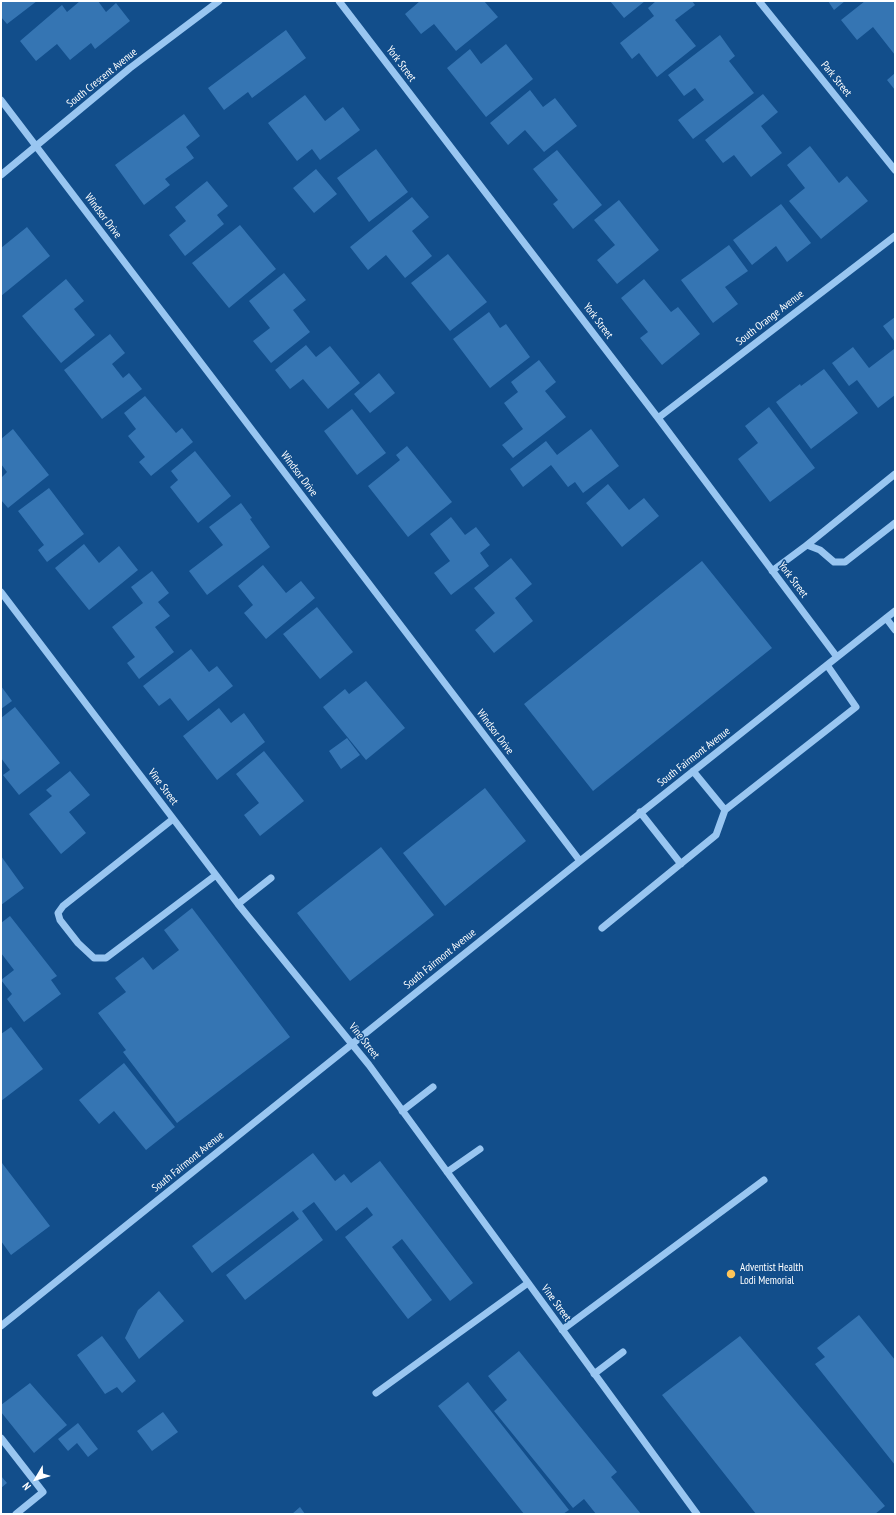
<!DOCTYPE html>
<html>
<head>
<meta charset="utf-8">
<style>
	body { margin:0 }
	#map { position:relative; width:896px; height:1515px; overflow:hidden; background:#124e8b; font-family:"PT Sans Narrow",sans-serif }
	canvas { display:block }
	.frame { position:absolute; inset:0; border:2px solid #fff; pointer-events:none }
	.north { position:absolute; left:16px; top:1459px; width:40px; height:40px; -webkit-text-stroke:3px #124e8b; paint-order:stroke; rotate:232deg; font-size:11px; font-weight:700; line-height:16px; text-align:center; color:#fff }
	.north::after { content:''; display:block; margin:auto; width:14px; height:18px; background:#fff; clip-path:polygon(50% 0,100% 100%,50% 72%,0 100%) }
</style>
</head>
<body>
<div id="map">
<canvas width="896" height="1515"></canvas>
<div class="frame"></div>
<div class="north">N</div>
</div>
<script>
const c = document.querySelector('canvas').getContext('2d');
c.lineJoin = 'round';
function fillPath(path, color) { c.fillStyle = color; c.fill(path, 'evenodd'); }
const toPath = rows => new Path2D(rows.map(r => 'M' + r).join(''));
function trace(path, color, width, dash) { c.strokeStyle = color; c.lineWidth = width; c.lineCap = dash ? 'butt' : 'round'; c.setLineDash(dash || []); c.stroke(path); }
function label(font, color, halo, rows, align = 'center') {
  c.font = font + ' "PT Sans Narrow",sans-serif'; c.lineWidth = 3; c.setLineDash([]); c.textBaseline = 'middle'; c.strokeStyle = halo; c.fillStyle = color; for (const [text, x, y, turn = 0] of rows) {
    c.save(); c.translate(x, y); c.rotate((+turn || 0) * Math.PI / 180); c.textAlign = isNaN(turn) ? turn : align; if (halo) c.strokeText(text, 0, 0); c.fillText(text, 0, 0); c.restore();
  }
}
fillPath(toPath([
	[1,1,37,1,7,24,1,17],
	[80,1,98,1,106,12,116,3,130,21,95,49,91,43,70,60,57,44,36,61,20,41,62,5,67,12],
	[420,1,484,1,498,17,456,51,434,24,421,34,405,14],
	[610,1,645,1,624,18],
	[656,1,692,1,695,5,675,20,696,46,657,77,639,53,632,59,620,43,654,16,648,8],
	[828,1,845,1,834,10],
	[865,1,895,1,895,55,873,27,857,40,841,20],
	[286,30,306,58,252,98,248,92,224,110,208,88],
	[720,35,735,56,729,61,754,93,693,139,678,120,704,100,695,88,684,96,668,75],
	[506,44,533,79,486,117,447,68,470,49,481,64],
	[895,73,895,90,887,80],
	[530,90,543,107,555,98,577,126,544,152,525,130,508,145,490,123],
	[763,94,778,112,761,126,782,153,751,177,734,155,723,163,705,140],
	[305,95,325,121,343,107,360,130,320,160,312,149,297,161,268,123],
	[184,114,200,136,186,147,194,158,165,179,170,185,144,205,115,165],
	[810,146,839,183,847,176,868,201,821,239,789,201,805,188,787,165],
	[376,149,408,192,369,222,337,178],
	[557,150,602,205,573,229,553,204,558,200,533,169],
	[316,169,337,194,314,213,293,188],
	[207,181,228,206,217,215,224,224,185,256,169,235,186,221,175,207],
	[412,197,429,217,412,231,432,256,405,278,386,255,368,270,350,247],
	[619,200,659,250,617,284,597,260,615,245,594,220],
	[781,204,811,243,787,262,776,246,752,265,733,240],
	[240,225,276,269,229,308,192,263],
	[27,227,50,256,1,296,1,248],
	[729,245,748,271,725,287,738,304,713,323,681,280],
	[448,254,487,302,450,331,411,283],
	[284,273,306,300,293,310,310,332,271,363,253,341,270,328,249,301],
	[66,279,84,301,74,309,95,335,61,363,22,316],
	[644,279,671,312,678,307,700,334,662,365,640,338,648,332,621,298],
	[489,312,500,328,506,324,530,357,490,388,453,339],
	[895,317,895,342,883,326],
	[110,334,125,353,112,364,123,378,129,373,142,389,102,419,64,370],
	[306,345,316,357,330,346,360,383,328,409,303,379,290,389,275,370],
	[853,347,869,368,894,349,895,350,895,395,878,408,857,380,849,386,832,363],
	[539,360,556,382,545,391,566,417,513,458,502,445,523,429,504,403,518,392,511,382],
	[824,369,858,413,811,449,776,402,800,384,801,386],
	[379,373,395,393,370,413,354,394],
	[145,396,176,433,182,428,193,442,151,476,139,462,145,457,128,436,136,429,124,413],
	[769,407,815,468,770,502,738,459,758,443,745,426],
	[352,409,386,453,357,475,324,431],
	[13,429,49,475,8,508,1,500,1,478,7,472,1,464,1,439],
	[591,429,619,466,583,493,575,482,568,487,551,465,523,487,510,469,546,441,557,455],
	[407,446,452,502,408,537,368,486,400,460,396,455],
	[195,451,231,496,198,523,170,487,178,480,171,471],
	[608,484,629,510,644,498,659,516,622,547,586,503],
	[49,488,84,534,47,562,38,550,44,545,18,511],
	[241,503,252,518,250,519,270,547,207,595,189,571,223,545,209,527],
	[451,517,465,535,476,527,490,545,480,553,489,566,451,595,434,573,450,561,430,534],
	[84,544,99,563,119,546,138,570,89,610,55,568],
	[511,558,532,584,515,598,533,621,494,653,475,630,495,613,474,588],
	[702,561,772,648,593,791,524,704],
	[263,565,286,593,301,581,315,598,266,639,244,613,253,605,238,586],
	[152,571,169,593,158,602,170,616,155,627,174,652,139,679,127,663,135,657,112,627,143,603,131,587],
	[317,607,353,652,320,679,283,634],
	[191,649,209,672,217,666,233,686,188,721,170,698,159,706,143,686],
	[366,681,405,728,366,760,323,707,345,689,349,694],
	[1,686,12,701,1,709],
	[15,707,60,763,19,795,3,775,10,770,1,758,1,718],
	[219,708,231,723,244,713,265,742,217,780,183,736],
	[347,738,360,755,341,769,329,751],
	[264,751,304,801,260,836,244,815,259,803,236,774],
	[70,771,90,795,69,812,86,833,61,854,29,814,52,796,46,790],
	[485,788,526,841,445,906,403,853],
	[381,847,434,915,350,981,297,913],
	[1,856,24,888,1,905],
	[192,908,290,1037,177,1123,123,1052,126,1050,98,1013,126,992,115,978,143,957,153,970,179,950,164,930],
	[10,916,57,976,51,980,61,994,24,1022,7,999,12,994,1,980,14,970,1,953,1,923],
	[11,1027,43,1069,1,1101,1,1034],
	[124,1063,175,1127,146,1150,114,1111,99,1124,79,1100],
	[313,1153,335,1181,344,1174,351,1183,380,1161,473,1283,450,1301,402,1239,392,1247,432,1300,408,1319,345,1237,373,1215,367,1207,336,1231,314,1202,302,1211,323,1240,245,1300,226,1275,299,1219,293,1211,212,1273,192,1246],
	[1,1163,2,1163,50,1226,11,1255,1,1241],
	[159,1291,184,1321,139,1359,125,1338,138,1310],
	[859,1315,895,1360,895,1465,815,1364,825,1357,817,1348],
	[102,1336,136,1381,122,1393,117,1387,105,1394,77,1355],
	[740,1336,885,1506,875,1514,756,1514,662,1395],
	[519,1351,617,1472,611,1477,641,1514,596,1514,584,1499,573,1508,494,1411,507,1400,488,1376],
	[468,1382,569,1510,563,1514,524,1514,438,1406],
	[30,1383,67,1425,34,1453,1,1412,1,1405],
	[163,1412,178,1432,152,1451,137,1431],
	[78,1423,98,1449,88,1457,77,1443,68,1451,58,1439],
	[1,1476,7,1483,1,1488],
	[300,1507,305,1514,292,1514]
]), '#3575b3');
trace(toPath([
	[339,1,658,418,837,657],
	[759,1,895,170],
	[1,100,580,861],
	[1,175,130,68,219,1],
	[658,418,895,236],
	[807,545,820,550,834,562,845,562,895,523],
	[772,571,807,545,895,474],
	[1,592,238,904,369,1065,697,1514],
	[886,618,895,630],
	[693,771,725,810],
	[640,812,681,864],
	[173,819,63,906,58,913,60,920,78,943,94,958,106,958,216,875],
	[238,904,271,878],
	[602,928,716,835,725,810,856,707,827,665],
	[402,1111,433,1087],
	[447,1172,480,1149],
	[1,1326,580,861,895,611],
	[562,1330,764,1180],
	[594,1374,623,1352],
	[376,1393,528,1283],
	[1,1438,43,1492,16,1514]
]), '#99c6f1', 7);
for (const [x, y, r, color] of [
	[731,1274,5,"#ffc559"]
]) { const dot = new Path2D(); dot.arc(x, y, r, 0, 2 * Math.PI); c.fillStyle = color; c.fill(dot); trace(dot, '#124e8b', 1.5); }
label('11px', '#fff', '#124e8b', [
	["York Street",401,64,53],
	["South Crescent Avenue",102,78,-39],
	["Park Street",836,79,51],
	["Windsor Drive",103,216,53],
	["South Orange Avenue",770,318,-38],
	["York Street",598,321,53],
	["Windsor Drive",299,474,53],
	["York Street",793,580,53],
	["Windsor Drive",495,732,53],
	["South Fairmont Avenue",694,757,-38],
	["Vine Street",163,787,53],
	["South Fairmont Avenue",440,959,-39],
	["Vine Street",364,1041,52],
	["South Fairmont Avenue",188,1162,-39],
	["Vine Street",556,1303,54]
]);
label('11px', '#fff', '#124e8b', [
	["Adventist Health",740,1268],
	["Lodi Memorial",740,1281]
], 'left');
</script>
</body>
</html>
